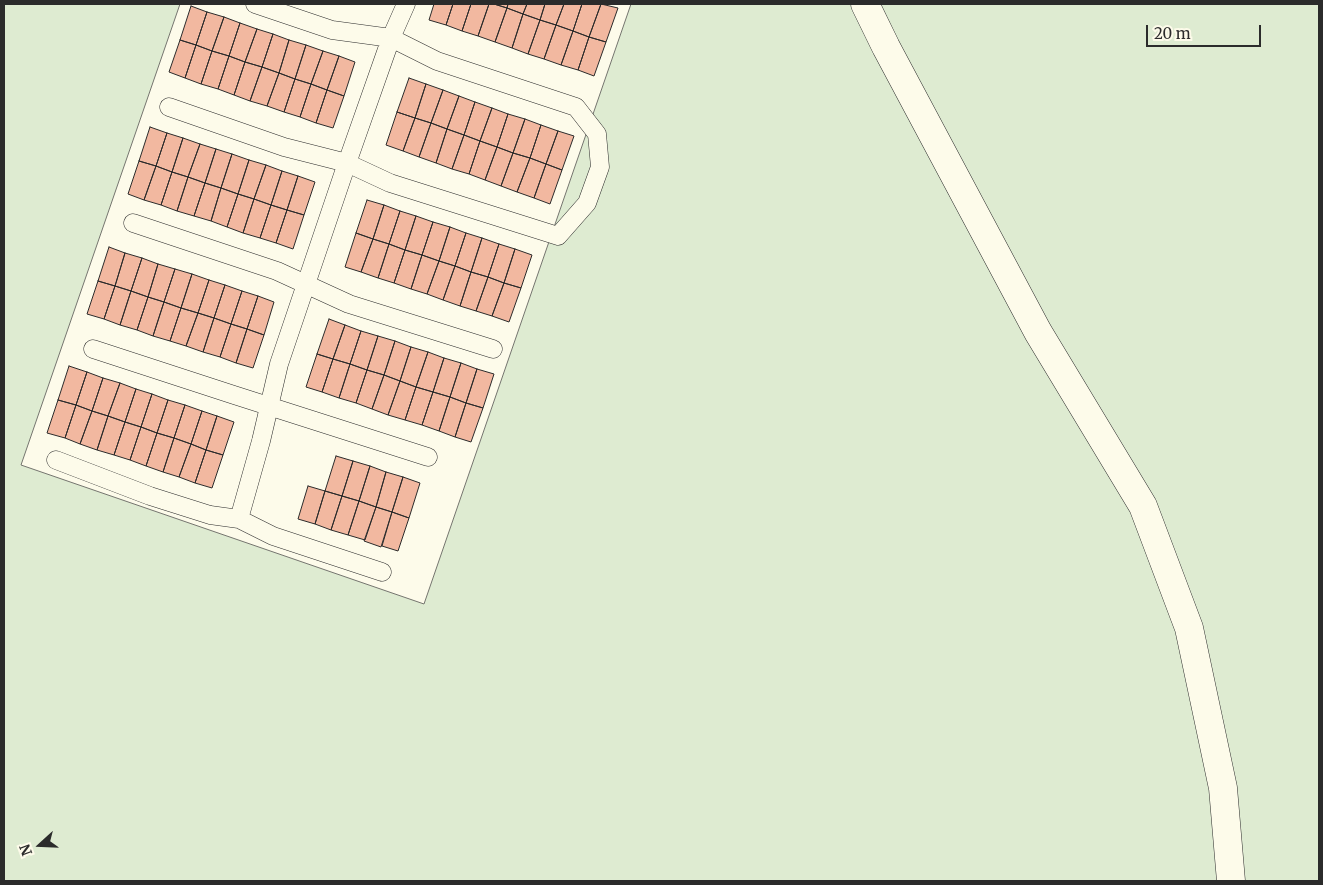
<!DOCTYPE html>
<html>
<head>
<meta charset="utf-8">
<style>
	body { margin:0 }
	#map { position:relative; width:1323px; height:885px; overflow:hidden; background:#fdfbea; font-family:Merriweather,serif }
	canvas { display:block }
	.frame { position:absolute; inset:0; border:5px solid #2b2b2b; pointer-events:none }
	.north { position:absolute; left:15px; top:820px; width:50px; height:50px; -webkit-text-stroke:4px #fdfbea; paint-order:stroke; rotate:250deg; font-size:14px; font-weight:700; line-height:20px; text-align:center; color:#2b2b2b }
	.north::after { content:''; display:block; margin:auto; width:18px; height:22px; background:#2b2b2b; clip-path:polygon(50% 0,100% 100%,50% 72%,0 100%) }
	.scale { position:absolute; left:1146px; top:25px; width:115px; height:22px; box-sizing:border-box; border:2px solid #2b2b2b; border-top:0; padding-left:6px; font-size:15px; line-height:18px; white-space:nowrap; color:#2b2b2b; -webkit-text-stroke:4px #fdfbea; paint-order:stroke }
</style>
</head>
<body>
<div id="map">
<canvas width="1323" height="885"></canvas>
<div class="frame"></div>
<div class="north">N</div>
<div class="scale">20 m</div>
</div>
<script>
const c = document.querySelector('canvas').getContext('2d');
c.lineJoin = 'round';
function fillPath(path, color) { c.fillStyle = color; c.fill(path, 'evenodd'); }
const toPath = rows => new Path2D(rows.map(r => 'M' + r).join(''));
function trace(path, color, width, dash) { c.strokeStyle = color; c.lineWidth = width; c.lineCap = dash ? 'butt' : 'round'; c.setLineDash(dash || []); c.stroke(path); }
const green = toPath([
	[4,4,180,4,21,465,424,604,631,4,1319,4,1319,881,4,881,4,4]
]);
fillPath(green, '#deebd1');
trace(green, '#74746e', 1);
const building = toPath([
	[434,4,453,4,446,25,429,20,434,4],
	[453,4,471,4,462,31,446,25,453,4],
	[471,4,489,4,478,36,462,31,471,4],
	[489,4,494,4,507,8,495,42,478,36,489,4],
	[494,4,508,4,507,8,494,4],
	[508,4,527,4,523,14,507,8,508,4],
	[527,4,545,4,540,20,523,14,527,4],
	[545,4,564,4,556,25,540,20,545,4],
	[564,4,582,4,573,31,556,25,564,4],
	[582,4,601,4,589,37,573,31,582,4],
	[601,4,618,8,606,42,589,37,601,4],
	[191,6,207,12,196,45,180,40,191,6],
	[507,8,523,14,512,48,495,42,507,8],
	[207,12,224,17,212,51,196,45,207,12],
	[523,14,540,20,528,54,512,48,523,14],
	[224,17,240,23,229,56,212,51,224,17],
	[540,20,556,25,544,59,528,54,540,20],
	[240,23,257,29,245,62,229,56,240,23],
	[556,25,573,31,561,65,544,59,556,25],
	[257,29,273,34,262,67,245,62,257,29],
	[573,31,589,37,578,70,561,65,573,31],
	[273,34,289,40,279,73,262,67,273,34],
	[589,37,606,42,594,76,578,70,589,37],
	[180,40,196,45,185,78,169,72,180,40],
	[289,40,306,45,295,79,279,73,289,40],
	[196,45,212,51,201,84,185,78,196,45],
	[306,45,323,51,311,84,295,79,306,45],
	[212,51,229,56,218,89,201,84,212,51],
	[323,51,339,56,327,90,311,84,323,51],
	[229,56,245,62,234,95,218,89,229,56],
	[339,56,355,62,344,96,327,90,339,56],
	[245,62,262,67,250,101,234,95,245,62],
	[262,67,279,73,267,106,250,101,262,67],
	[279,73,295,79,284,112,267,106,279,73],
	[409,78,426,84,415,118,397,112,409,78],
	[295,79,311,84,300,117,284,112,295,79],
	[311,84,327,90,316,123,300,117,311,84],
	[426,84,443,90,431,123,415,118,426,84],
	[327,90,344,96,333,128,316,123,327,90],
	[443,90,459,96,447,129,431,123,443,90],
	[459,96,475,102,464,135,447,129,459,96],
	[475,102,492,108,480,141,464,135,475,102],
	[492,108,508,114,497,147,480,141,492,108],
	[397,112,415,118,403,151,386,145,397,112],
	[508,114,525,119,513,153,497,147,508,114],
	[415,118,431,123,419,157,403,151,415,118],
	[525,119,541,125,530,158,513,153,525,119],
	[431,123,447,129,436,163,419,157,431,123],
	[541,125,558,131,546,164,530,158,541,125],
	[150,127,167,133,156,166,139,161,150,127],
	[447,129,464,135,452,169,436,163,447,129],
	[558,131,574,136,562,170,546,164,558,131],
	[167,133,183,138,172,172,156,166,167,133],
	[464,135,480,141,469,174,452,169,464,135],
	[183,138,200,144,188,177,172,172,183,138],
	[480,141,497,147,485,180,469,174,480,141],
	[200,144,216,149,205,183,188,177,200,144],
	[497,147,513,153,501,186,485,180,497,147],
	[216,149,232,154,221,188,205,183,216,149],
	[513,153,530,158,517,192,501,186,513,153],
	[232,154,249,160,238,194,221,188,232,154],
	[530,158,546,164,534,198,517,192,530,158],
	[249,160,266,165,254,199,238,194,249,160],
	[139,161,156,166,144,200,128,194,139,161],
	[546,164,562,170,550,204,534,198,546,164],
	[266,165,282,171,271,205,254,199,266,165],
	[156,166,172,172,161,205,144,200,156,166],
	[282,171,298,176,287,210,271,205,282,171],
	[172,172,188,177,177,211,161,205,172,172],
	[298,176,315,182,304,215,287,210,298,176],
	[188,177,205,183,194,216,177,211,188,177],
	[205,183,221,188,211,221,194,216,205,183],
	[221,188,238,194,227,227,211,221,221,188],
	[238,194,254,199,243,233,227,227,238,194],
	[254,199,271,205,260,238,243,233,254,199],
	[367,200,384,205,373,239,356,233,367,200],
	[271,205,287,210,276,243,260,238,271,205],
	[384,205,400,211,389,244,373,239,384,205],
	[287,210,304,215,293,249,276,243,287,210],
	[400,211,416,216,405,250,389,244,400,211],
	[416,216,433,222,422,255,405,250,416,216],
	[433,222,450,227,439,261,422,255,433,222],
	[450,227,466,233,455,266,439,261,450,227],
	[356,233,373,239,361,272,345,267,356,233],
	[466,233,482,238,471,272,455,266,466,233],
	[482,238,499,244,488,277,471,272,482,238],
	[373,239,389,244,378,278,361,272,373,239],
	[389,244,405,250,394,283,378,278,389,244],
	[499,244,515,249,504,283,488,277,499,244],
	[109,247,125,253,115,286,98,281,109,247],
	[515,249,532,255,521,288,504,283,515,249],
	[405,250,422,255,411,289,394,283,405,250],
	[125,253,142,258,131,291,115,286,125,253],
	[422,255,439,261,427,294,411,289,422,255],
	[142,258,158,264,148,297,131,291,142,258],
	[439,261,455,266,443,300,427,294,439,261],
	[158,264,175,269,164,302,148,297,158,264],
	[455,266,471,272,460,306,443,300,455,266],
	[175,269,192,274,181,308,164,302,175,269],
	[471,272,488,277,476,311,460,306,471,272],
	[192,274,209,280,198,313,181,308,192,274],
	[488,277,504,283,492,316,476,311,488,277],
	[209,280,225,285,214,318,198,313,209,280],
	[98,281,115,286,104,319,87,314,98,281],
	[504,283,521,288,509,322,492,316,504,283],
	[225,285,242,291,231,324,214,318,225,285],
	[115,286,131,291,120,325,104,319,115,286],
	[131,291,148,297,137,330,120,325,131,291],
	[242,291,258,296,247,329,231,324,242,291],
	[258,296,274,302,264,335,247,329,258,296],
	[148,297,164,302,153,336,137,330,148,297],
	[164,302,181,308,170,341,153,336,164,302],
	[181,308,198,313,186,346,170,341,181,308],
	[198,313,214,318,203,352,186,346,198,313],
	[214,318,231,324,220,357,203,352,214,318],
	[329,319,345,325,333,359,317,354,329,319],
	[231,324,247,329,236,363,220,357,231,324],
	[345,325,361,331,350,364,333,359,345,325],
	[247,329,264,335,253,368,236,363,247,329],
	[361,331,378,336,367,370,350,364,361,331],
	[378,336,395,341,384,375,367,370,378,336],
	[395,341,411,347,400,381,384,375,395,341],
	[411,347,428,352,416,387,400,381,411,347],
	[428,352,444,358,433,392,416,387,428,352],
	[317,354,333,359,322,392,306,387,317,354],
	[444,358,461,363,450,397,433,392,444,358],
	[333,359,350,364,339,398,322,392,333,359],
	[461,363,477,369,466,403,450,397,461,363],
	[350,364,367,370,356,403,339,398,350,364],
	[69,366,87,372,76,405,58,400,69,366],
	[477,369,494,374,483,408,466,403,477,369],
	[367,370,384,375,372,409,356,403,367,370],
	[87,372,103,378,92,411,76,405,87,372],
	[384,375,400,381,388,415,372,409,384,375],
	[103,378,120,383,108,416,92,411,103,378],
	[400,381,416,387,405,420,388,415,400,381],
	[120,383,136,389,125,422,108,416,120,383],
	[416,387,433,392,422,425,405,420,416,387],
	[136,389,152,394,141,427,125,422,136,389],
	[433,392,450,397,439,431,422,425,433,392],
	[152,394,168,400,157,433,141,427,152,394],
	[450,397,466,403,455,437,439,431,450,397],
	[58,400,76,405,65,438,47,433,58,400],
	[168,400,185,405,174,438,157,433,168,400],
	[466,403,483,408,471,442,455,437,466,403],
	[76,405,92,411,80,444,65,438,76,405],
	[185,405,202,411,191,444,174,438,185,405],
	[92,411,108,416,97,450,80,444,92,411],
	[202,411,217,416,206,450,191,444,202,411],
	[108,416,125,422,114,455,97,450,108,416],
	[217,416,234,422,223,455,206,450,217,416],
	[125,422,141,427,130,460,114,455,125,422],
	[141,427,157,433,146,466,130,460,141,427],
	[157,433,174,438,163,472,146,466,157,433],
	[174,438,191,444,179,477,163,472,174,438],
	[191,444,206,450,195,483,179,477,191,444],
	[206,450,223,455,212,488,195,483,206,450],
	[336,456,353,461,342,496,325,491,336,456],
	[353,461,370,466,359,501,342,496,353,461],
	[370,466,386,472,376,507,359,501,370,466],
	[386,472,403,477,392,512,376,507,386,472],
	[403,477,420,483,409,518,392,512,403,477],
	[308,486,325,491,315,524,298,519,308,486],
	[325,491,342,496,331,530,315,524,325,491],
	[342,496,359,501,348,535,331,530,342,496],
	[359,501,376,507,365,540,348,535,359,501],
	[376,507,392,512,381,547,364,541,376,507],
	[392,512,409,518,398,551,382,546,392,512]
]);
fillPath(building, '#f2b8a0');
trace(building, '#2b2b2b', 1);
const lane = toPath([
	[169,107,284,147,347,163,390,183,558,236,587,203,600,167,597,134,576,107,437,61,391,38,332,30,255,4],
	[133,223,277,271,349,304,493,349],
	[93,349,234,395,428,457],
	[56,460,150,496,210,515,239,519,273,536,382,572],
	[239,519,261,441,279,364,347,163,391,38,406,4]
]);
const street = toPath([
	[865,4,886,47,1038,332,1143,506,1189,628,1223,788,1231,881]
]);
trace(lane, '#2b2b2b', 19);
trace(street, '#2b2b2b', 29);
trace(lane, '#fdfbea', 18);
trace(street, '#fdfbea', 28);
</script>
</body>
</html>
